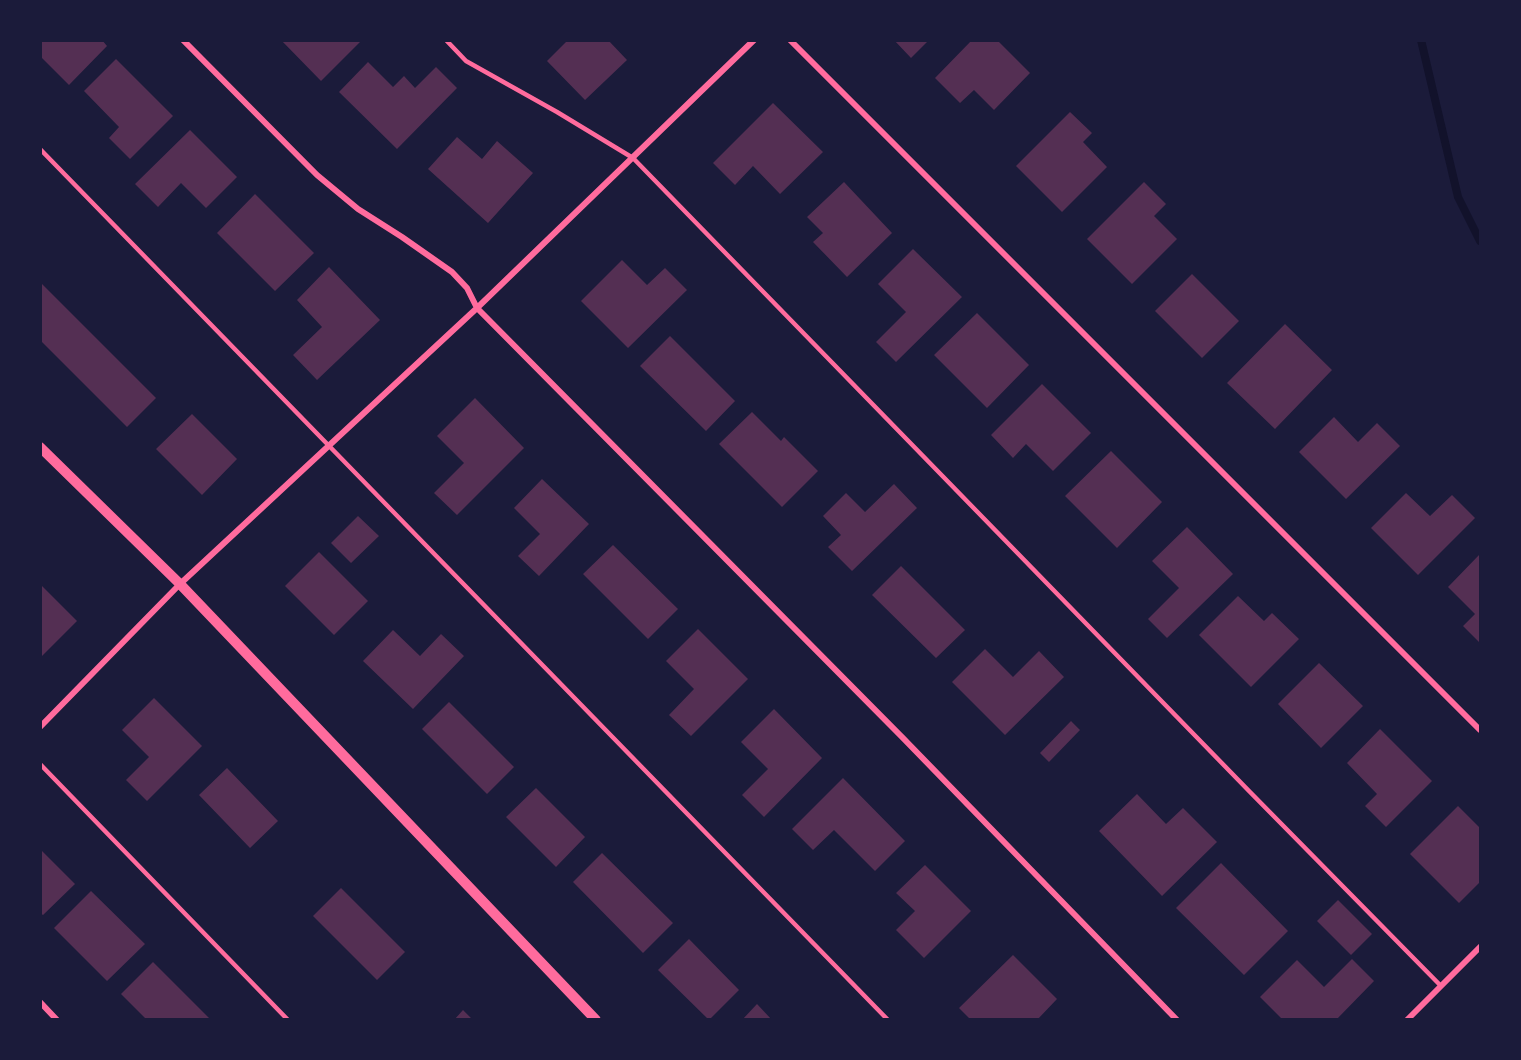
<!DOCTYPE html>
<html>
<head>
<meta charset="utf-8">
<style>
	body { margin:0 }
	#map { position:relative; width:1521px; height:1060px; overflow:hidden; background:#1b1b3a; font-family:"Work Sans",sans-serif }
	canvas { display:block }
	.frame { position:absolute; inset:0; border:42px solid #1b1b3a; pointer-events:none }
</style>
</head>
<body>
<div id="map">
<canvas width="1521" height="1060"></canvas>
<div class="frame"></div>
</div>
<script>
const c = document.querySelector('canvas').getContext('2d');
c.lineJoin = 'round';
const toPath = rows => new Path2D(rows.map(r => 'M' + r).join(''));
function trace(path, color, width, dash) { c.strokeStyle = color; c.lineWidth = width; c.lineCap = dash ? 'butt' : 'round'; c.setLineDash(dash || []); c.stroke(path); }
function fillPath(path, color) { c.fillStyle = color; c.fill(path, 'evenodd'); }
trace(toPath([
	[1421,40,1458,197,1480,241]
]), '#12122b', 8);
fillPath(toPath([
	[40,40,102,40,107,46,69,85,40,56],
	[281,40,362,40,321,81],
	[568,40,608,40,627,60,585,100,547,61],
	[894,40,929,40,911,58],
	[972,40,997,40,1030,73,994,110,974,90,960,103,935,78],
	[116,59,173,116,130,159,109,138,119,127,84,91],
	[368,62,393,87,404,76,415,88,436,67,457,88,397,149,339,92],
	[773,103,823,152,780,194,753,166,735,185,713,163],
	[1070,112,1092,133,1083,142,1107,167,1062,212,1016,166],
	[190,130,237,177,206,208,181,183,158,207,135,184],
	[457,137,482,159,497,141,533,173,488,223,428,169],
	[844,182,892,233,847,277,813,242,823,233,807,217],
	[1144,182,1166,204,1154,216,1177,239,1132,284,1087,239],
	[255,194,314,253,275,291,217,233],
	[913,249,962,297,896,362,876,342,906,312,878,284],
	[622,260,647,285,665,268,687,290,628,348,581,301],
	[329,267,380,320,317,380,293,355,322,327,297,300],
	[1192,274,1239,321,1202,358,1155,311],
	[40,282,156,398,127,427,40,340],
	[977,313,1029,365,987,408,934,355],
	[1285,324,1332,370,1275,429,1227,383],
	[670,336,735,401,706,431,640,366],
	[1042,384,1091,433,1053,471,1026,444,1013,458,991,435],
	[475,398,524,448,457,515,434,493,464,463,437,436],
	[752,412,781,441,784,437,818,471,782,507,719,444],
	[192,414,237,459,202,495,156,449],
	[1334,417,1358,442,1377,423,1400,446,1346,499,1299,452],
	[1111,451,1162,502,1117,548,1065,496],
	[542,479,589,524,539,576,518,556,540,534,514,508],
	[894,484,917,508,852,571,828,547,841,535,823,516,846,493,865,512],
	[1406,493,1430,516,1452,495,1475,518,1418,575,1371,528],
	[358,516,379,536,351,563,331,543],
	[1187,527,1233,574,1167,638,1148,619,1179,588,1152,561],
	[613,545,678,609,648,639,583,574],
	[319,552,368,601,334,635,285,586],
	[1480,554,1480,643,1463,626,1475,614,1448,587],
	[901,566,965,630,936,658,872,595],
	[40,584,77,621,40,658],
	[1238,596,1264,621,1272,613,1299,639,1251,687,1199,635],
	[698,629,748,679,691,736,669,715,694,689,666,661],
	[393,630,420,656,441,634,464,656,413,709,363,661],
	[985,649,1013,677,1039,651,1064,677,1005,735,952,682],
	[1319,663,1363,706,1321,748,1278,704],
	[154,698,202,746,147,801,126,780,149,757,122,730],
	[449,702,514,767,487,794,422,729],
	[774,709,822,758,764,817,742,795,768,769,741,742],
	[1071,721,1080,730,1049,762,1040,753],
	[1380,729,1432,781,1386,827,1365,806,1377,794,1347,763],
	[227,768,278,821,250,848,199,795],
	[843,778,905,841,875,871,834,830,813,850,792,829],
	[536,788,585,837,556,867,506,817],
	[1137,794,1166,824,1183,808,1217,842,1162,896,1099,831],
	[1458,806,1480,828,1480,882,1459,903,1410,854],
	[40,849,75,884,43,915,40,913],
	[602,853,673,923,643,953,573,882],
	[1221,863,1288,931,1244,975,1176,908],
	[925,865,971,911,924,958,896,930,915,911,896,893],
	[341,888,405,952,377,980,313,916],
	[91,891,145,944,107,981,54,928],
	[1338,900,1372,934,1351,955,1317,921],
	[689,939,739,990,709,1020,658,970],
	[1013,955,1057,999,1037,1020,971,1020,959,1008],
	[1352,959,1374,981,1336,1020,1283,1020,1260,997,1297,960,1324,987],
	[153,962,211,1020,147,1020,121,994],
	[757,1004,772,1020,742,1020],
	[463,1010,473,1020,454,1020]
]), '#542f53');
trace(toPath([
	[446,40,466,61,557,112,633,158,1250,792,1441,986],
	[40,149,888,1020],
	[40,764,288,1020]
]), '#ff6b9d', 4.5);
trace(toPath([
	[183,40,317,175,358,209,402,237,452,272,467,288,477,308,902,737,1177,1020],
	[790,40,1480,730],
	[40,727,180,584,477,308,754,40],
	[40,1002,57,1020],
	[1407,1020,1480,947]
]), '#ff6b9d', 6);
trace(toPath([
	[40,447,180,584,596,1020]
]), '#ff6b9d', 10);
</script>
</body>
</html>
